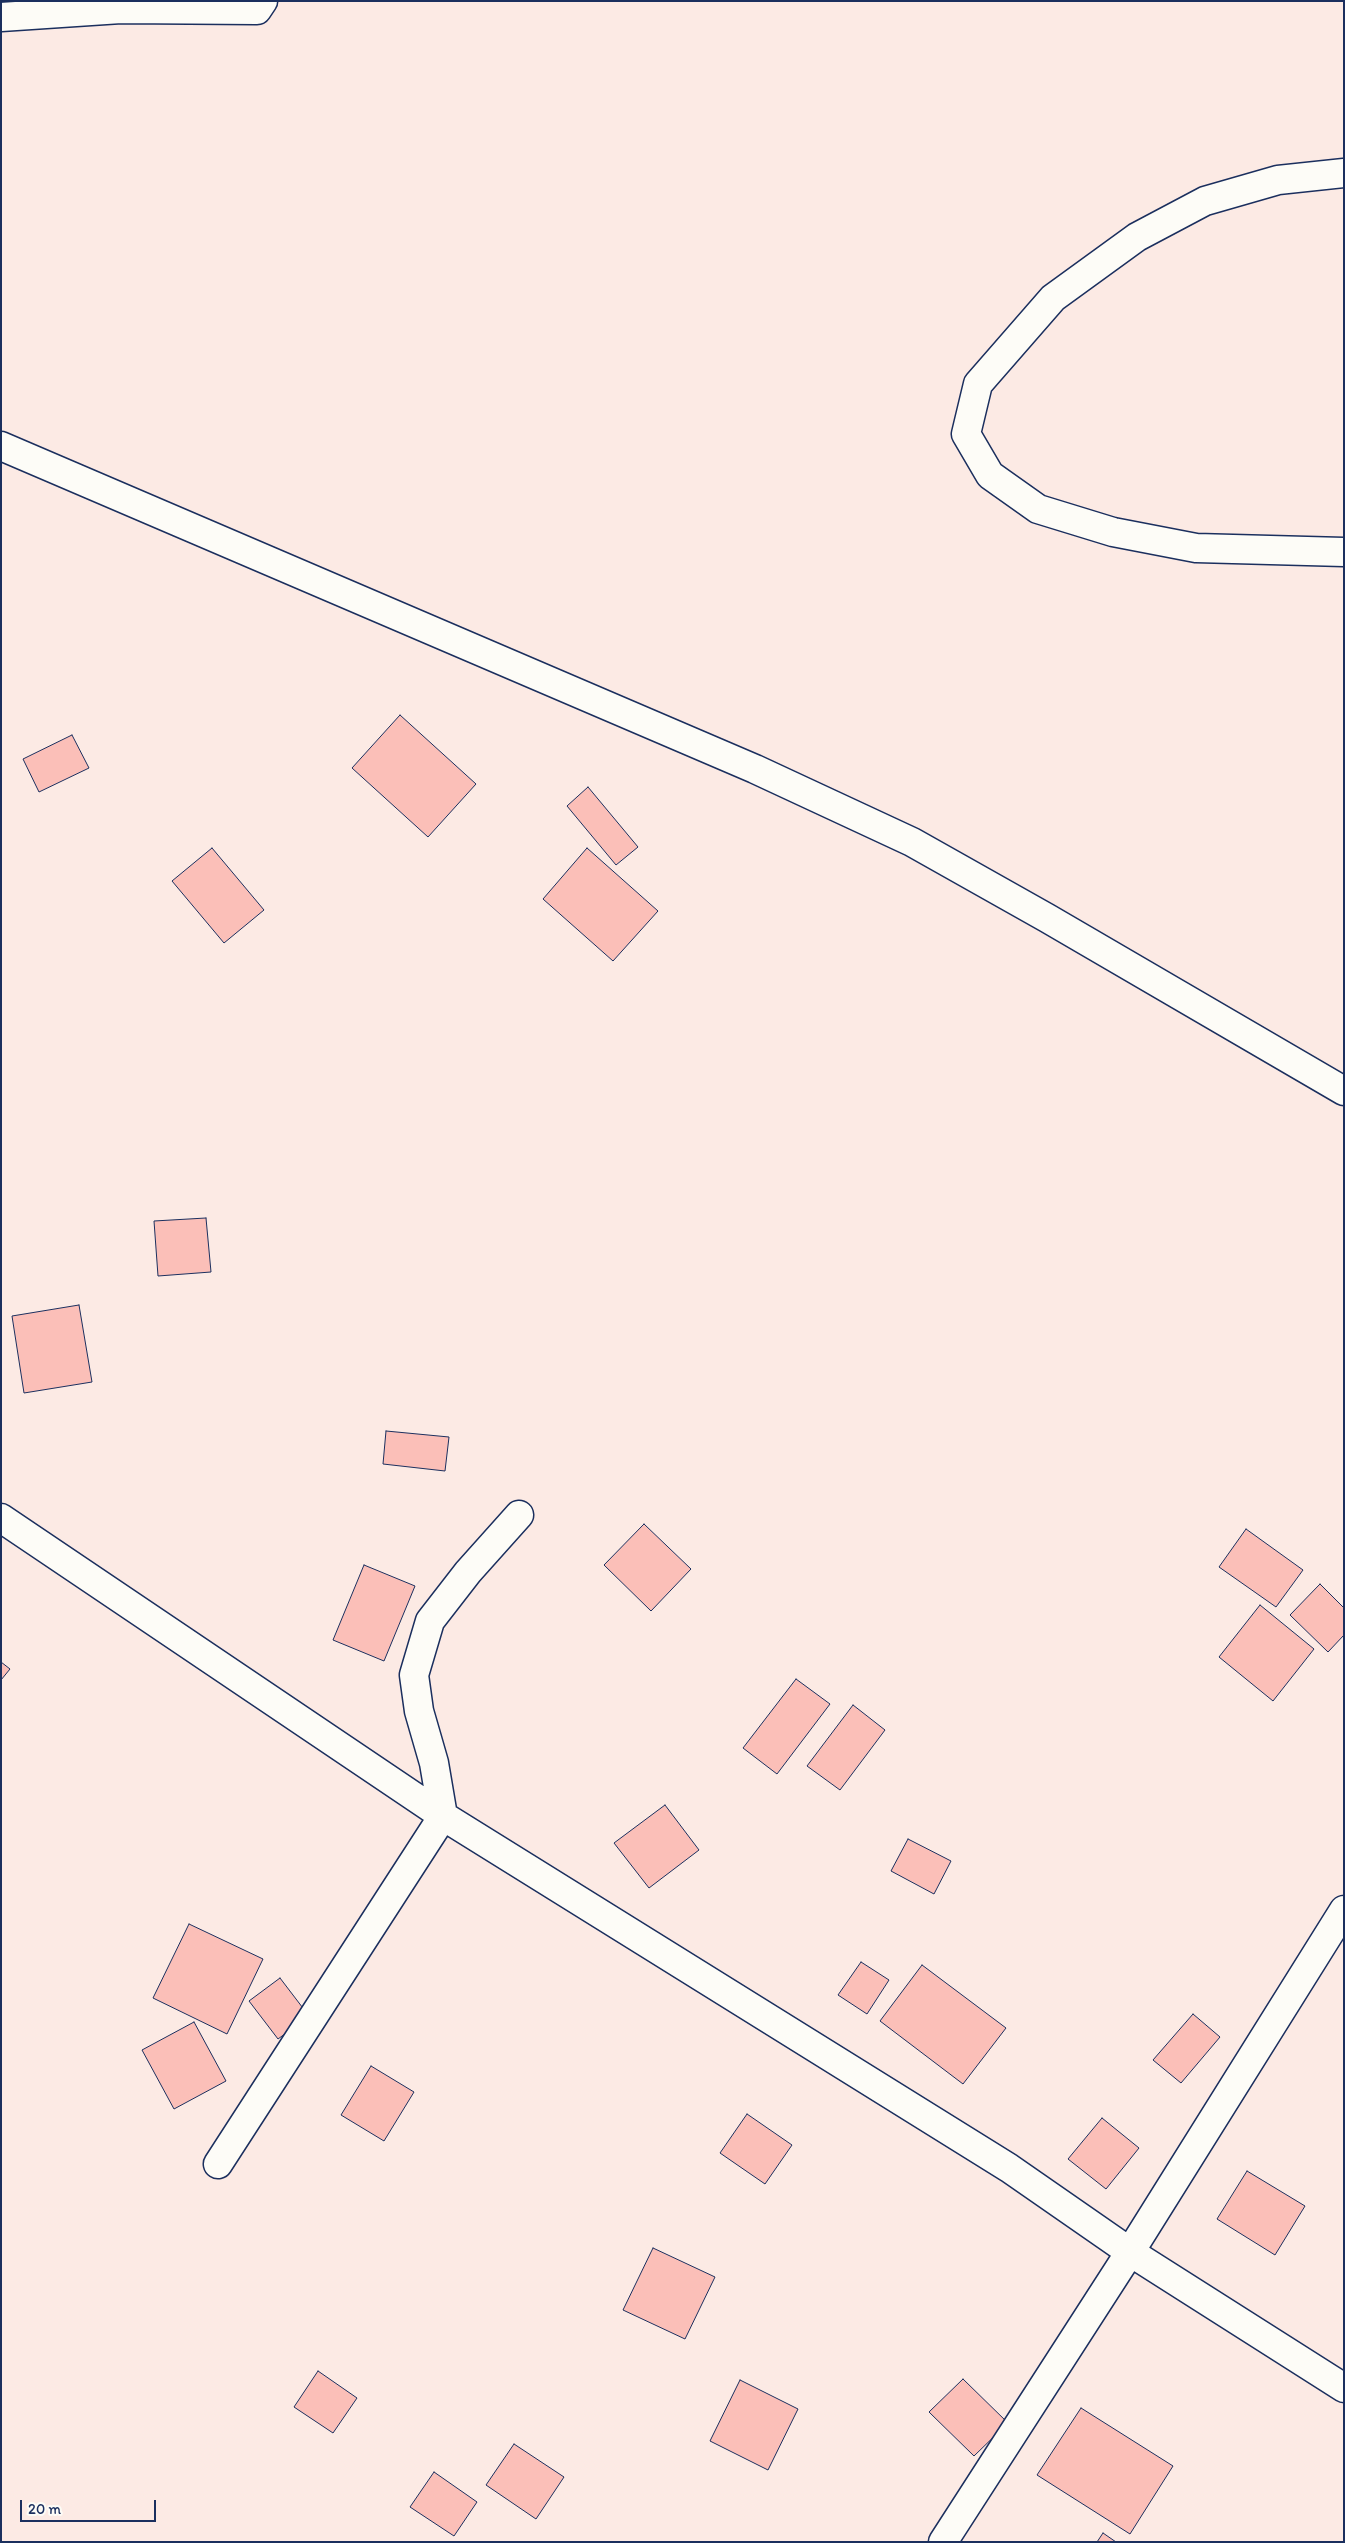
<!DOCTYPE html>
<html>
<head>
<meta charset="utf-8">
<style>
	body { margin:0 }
	#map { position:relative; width:1345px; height:2543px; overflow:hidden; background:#fceae4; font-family:Itim,sans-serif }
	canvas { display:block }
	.frame { position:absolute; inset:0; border:2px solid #1b2f5e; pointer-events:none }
	.scale { position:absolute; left:20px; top:2500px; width:136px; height:22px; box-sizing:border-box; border:2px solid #1b2f5e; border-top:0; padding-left:6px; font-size:15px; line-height:18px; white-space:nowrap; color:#1b2f5e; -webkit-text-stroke:4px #fdfcf7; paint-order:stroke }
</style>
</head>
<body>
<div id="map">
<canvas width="1345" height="2543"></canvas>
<div class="frame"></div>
<div class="scale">20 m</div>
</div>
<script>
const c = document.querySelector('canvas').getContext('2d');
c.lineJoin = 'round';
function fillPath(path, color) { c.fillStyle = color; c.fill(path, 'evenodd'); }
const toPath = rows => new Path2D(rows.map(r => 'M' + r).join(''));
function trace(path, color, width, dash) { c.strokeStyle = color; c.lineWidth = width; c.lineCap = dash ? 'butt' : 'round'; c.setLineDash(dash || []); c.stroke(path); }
const building = toPath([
	[400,715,476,784,428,837,352,768,400,715],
	[72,735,89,768,39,792,23,759,72,735],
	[588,787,638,847,616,865,567,806,588,787],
	[212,848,264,910,224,943,172,881,212,848],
	[587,848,658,911,613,961,543,899,587,848],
	[206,1218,211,1272,158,1276,154,1221,206,1218],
	[79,1305,92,1382,24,1393,12,1316,79,1305],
	[386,1431,449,1437,445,1471,383,1464,386,1431],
	[644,1524,691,1569,651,1611,604,1565,644,1524],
	[1246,1529,1303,1570,1276,1607,1219,1567,1246,1529],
	[364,1565,415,1586,384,1661,333,1640,364,1565],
	[1320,1584,1344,1608,1344,1635,1328,1652,1290,1615,1320,1584],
	[1260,1605,1314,1649,1273,1701,1219,1657,1260,1605],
	[1,1662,10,1669,1,1680,1,1662],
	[796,1679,830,1704,777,1774,743,1748,796,1679],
	[853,1705,885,1730,840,1790,807,1766,853,1705],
	[665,1805,699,1850,649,1888,614,1843,665,1805],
	[908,1839,951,1861,934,1894,891,1871,908,1839],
	[189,1924,263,1959,227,2034,153,1998,189,1924],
	[861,1962,889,1980,867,2014,838,1995,861,1962],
	[922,1965,1006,2028,963,2084,880,2021,922,1965],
	[280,1978,309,2016,278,2039,249,2001,280,1978],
	[1193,2014,1220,2037,1181,2083,1153,2060,1193,2014],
	[194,2022,226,2081,174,2109,142,2050,194,2022],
	[371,2066,414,2092,384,2141,341,2115,371,2066],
	[747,2114,792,2145,765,2184,720,2153,747,2114],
	[1102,2118,1139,2148,1106,2189,1068,2159,1102,2118],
	[1247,2171,1305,2206,1275,2255,1217,2219,1247,2171],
	[653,2248,715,2277,685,2339,623,2310,653,2248],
	[318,2371,357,2398,333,2433,294,2407,318,2371],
	[963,2379,1008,2423,974,2456,929,2412,963,2379],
	[740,2380,798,2409,768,2470,710,2441,740,2380],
	[1081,2408,1173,2466,1130,2534,1037,2475,1081,2408],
	[514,2444,564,2477,536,2519,486,2485,514,2444],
	[434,2472,477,2502,454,2536,410,2507,434,2472],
	[1103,2533,1116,2542,1097,2542,1103,2533]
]);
fillPath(building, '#fbbfb8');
trace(building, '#1b2f5e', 1);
const minor = toPath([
	[1,17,121,9,257,10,263,1],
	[1344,173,1278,180,1205,201,1137,237,1053,298,978,384,966,434,990,475,1038,509,1113,532,1196,548,1344,552],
	[1,446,755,769,912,842,1047,918,1344,1091],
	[1,1518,443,1816,1009,2168,1130,2252,1344,2388],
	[218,2164,443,1816,434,1763,419,1711,414,1675,430,1621,468,1572,519,1515],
	[943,2542,1130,2252,1344,1910]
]);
trace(minor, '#1b2f5e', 31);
trace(minor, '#fdfcf7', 28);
</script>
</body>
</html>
